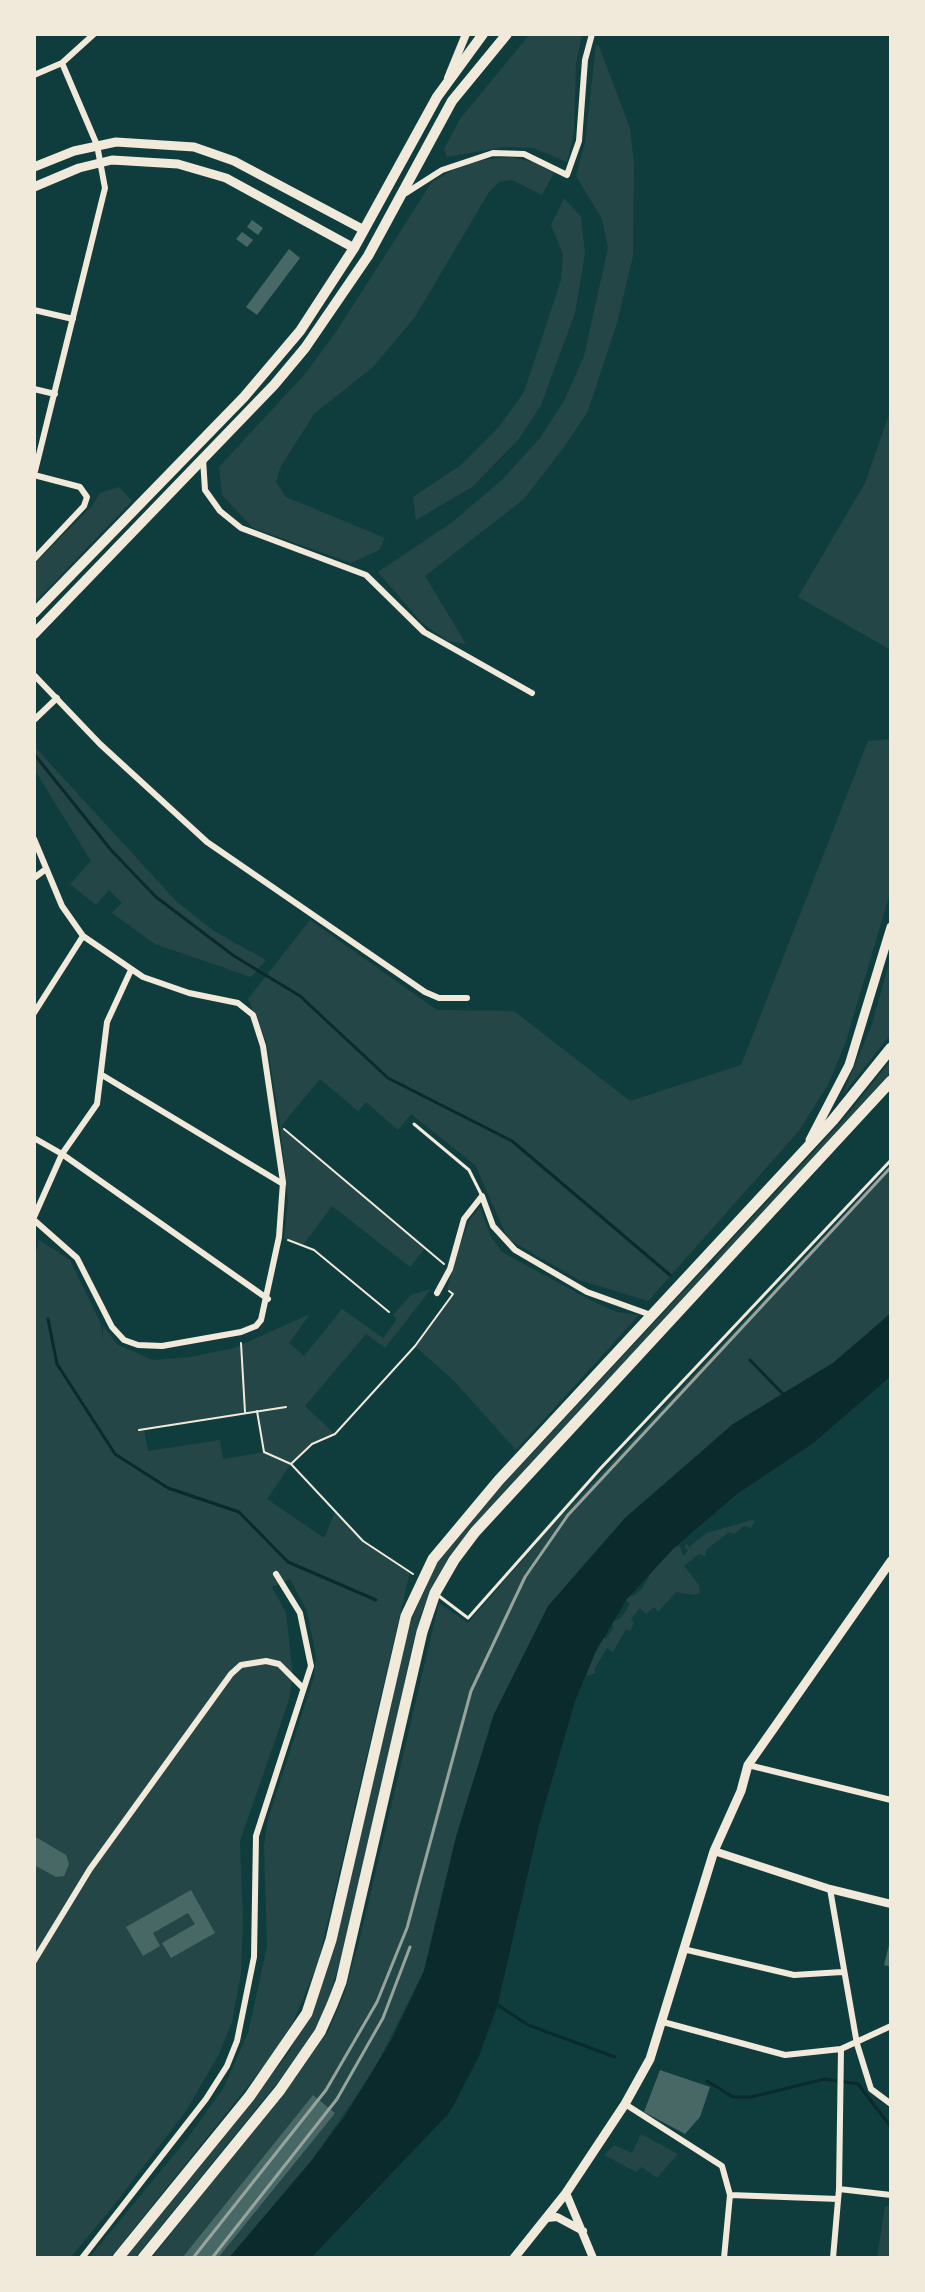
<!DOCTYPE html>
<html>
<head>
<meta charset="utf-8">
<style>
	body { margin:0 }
	#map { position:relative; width:925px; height:2292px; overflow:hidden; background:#0f3d3e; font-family:Commissioner,sans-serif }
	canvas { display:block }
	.frame { position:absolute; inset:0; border:36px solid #f1e9da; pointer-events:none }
</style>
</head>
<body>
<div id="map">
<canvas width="925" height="2292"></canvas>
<div class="frame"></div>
</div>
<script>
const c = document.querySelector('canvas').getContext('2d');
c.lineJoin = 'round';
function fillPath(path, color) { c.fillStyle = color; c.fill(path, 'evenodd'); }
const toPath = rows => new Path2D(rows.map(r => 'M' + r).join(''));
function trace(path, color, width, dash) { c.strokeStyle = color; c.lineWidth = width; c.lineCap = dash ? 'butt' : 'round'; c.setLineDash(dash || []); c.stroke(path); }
fillPath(toPath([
	[530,34,582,34,576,64,574,132,567,162,533,148,504,147,447,157,444,149,460,119],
	[596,45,599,46,630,128,634,165,633,256,617,323,588,411,564,447,524,499,425,576,466,644,448,641,422,623,378,572,451,523,502,480,540,438,564,401,584,356,608,248,602,219,576,176,585,143],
	[509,157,533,162,554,173,542,195,512,180,499,182,489,192,415,317,373,367,314,414,280,468,276,482,286,497,385,538,379,550,351,563,253,528,222,495,219,467,305,374,336,332,432,182,455,169,482,160],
	[564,198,581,217,585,253,575,313,541,405,518,440,472,487,416,520,413,497,461,465,499,427,524,392,561,280,563,255,551,225],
	[891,409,891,650,798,597,865,483],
	[119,487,132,501,34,603,34,564,92,506,100,493],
	[891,739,891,890,845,1044,828,1085,798,1132,648,1301,579,1280,508,1239,475,1165,411,1114,398,1130,366,1102,358,1111,320,1079,281,1126,425,1248,410,1267,332,1206,303,1245,284,1239,288,1200,280,1125,267,1043,248,999,310,920,437,1010,514,1011,630,1101,741,1065,868,741],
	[34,746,176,901,214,931,266,960,251,977,155,944,112,913,122,903,109,890,96,905,70,884,91,861,34,769],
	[891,956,891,1034,842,1096,871,1027],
	[891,1060,891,1071,841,1130,718,1265,713,1260,843,1120],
	[891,1164,891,1313,833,1363,733,1424,624,1519,494,1714,456,1837,424,1971,373,2072,312,2160,229,2258,218,2258,335,2113,313,2095,182,2258,152,2258,328,2032,344,1995,361,1934,439,1603,468,1623,553,1525],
	[480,1207,491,1237,502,1252,590,1300,617,1312,639,1315,516,1450,454,1381,415,1346,453,1294,447,1289,459,1248,470,1219],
	[39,1240,70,1260,101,1324,103,1341,103,1326,118,1345,153,1360,190,1357,234,1348,310,1314,289,1343,304,1356,342,1309,383,1338,397,1319,393,1315,411,1295,431,1289,385,1348,366,1334,305,1406,335,1434,312,1444,291,1464,267,1499,324,1538,335,1512,363,1541,410,1572,318,1963,294,2020,273,2055,110,2258,89,2258,187,2139,224,2087,248,2033,267,1946,264,1846,268,1819,314,1677,316,1656,307,1611,290,1579,272,1587,286,1613,293,1677,288,1703,240,1841,243,1919,241,1973,232,2022,219,2054,186,2111,111,2209,70,2258,34,2258,34,1262],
	[257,1412,264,1452,223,1459,220,1440,148,1451,144,1430],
	[707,1266,713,1271,448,1558,423,1608,413,1643,350,1929,328,2000,314,2031,294,2062,135,2258,124,2258,288,2054,318,1997,404,1640,431,1571,466,1524],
	[751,1520,755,1521,751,1528,744,1526,734,1534,729,1532,706,1550,706,1556,699,1554,684,1566,699,1585,700,1593,694,1595,676,1592,658,1612,654,1607,646,1614,640,1608,631,1619,634,1623,630,1631,626,1629,613,1652,607,1648,594,1670,596,1673,586,1676,600,1634,606,1639,614,1627,609,1623,621,1618,630,1604,624,1599,626,1594,633,1596,642,1589,649,1577,647,1572,665,1549,680,1546,683,1556,688,1551,684,1546,687,1544,693,1551,690,1546,707,1533],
	[641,2134,678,2154,657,2178,642,2167,636,2172,604,2155,614,2145,632,2153],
	[885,2206,891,2207,891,2258,877,2258]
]), '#244646');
fillPath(toPath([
	[891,1313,891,1376,812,1444,737,1494,674,1548,627,1599,596,1651,575,1701,539,1825,497,2007,479,2056,450,2112,311,2258,229,2258,312,2160,345,2116,392,2039,424,1971,456,1837,494,1714,548,1606,624,1519,733,1424,833,1363]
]), '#0a2a2b');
trace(toPath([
	[34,754,111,850,156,897,234,956,300,996,388,1078,512,1141,670,1275],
	[48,1319,57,1364,115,1454,168,1488,239,1512,288,1562,376,1600],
	[750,1360,784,1395],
	[495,2003,528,2025,615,2057],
	[707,2081,733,2097,751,2097,825,2079,858,2084,891,2127]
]), '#0a2a2b', 3);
fillPath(toPath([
	[252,220,263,228,258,235,247,227],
	[242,232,253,240,247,247,236,239],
	[289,249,300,258,257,315,246,307],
	[34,1836,66,1855,69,1864,64,1876,56,1877,34,1865],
	[191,1890,215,1933,171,1958,162,1943,195,1924,188,1913,153,1933,160,1946,143,1956,126,1927],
	[890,1941,891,1941,891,1967,884,1965],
	[660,2070,710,2087,700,2117,685,2134,644,2112],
	[313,2095,335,2113,332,2117,218,2258,182,2258]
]), '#486865');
trace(toPath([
	[284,1129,444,1264],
	[288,1240,314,1250,389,1312],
	[241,1343,245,1412],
	[257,1411,264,1452,291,1464,363,1541,413,1574],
	[139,1430,286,1407],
	[291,1464,312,1444,335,1434,415,1346,453,1294,449,1291]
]), '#f1e9da', 2);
trace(toPath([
	[414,1124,469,1170,482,1196],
	[439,1596,468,1618,600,1469,891,1160]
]), '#f1e9da', 3);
trace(toPath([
	[34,75,62,63,94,34],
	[406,193,442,170,493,153,524,154,567,175,579,141,585,60,592,34],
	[34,310,73,319],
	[34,389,55,394],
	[203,459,205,490,220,511,241,528,366,575,424,632,532,693],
	[34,475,105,188,97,145,62,63],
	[34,475,80,487,87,497,84,506,34,559],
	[34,675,100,744,207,842,425,992,439,998,467,998],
	[34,720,57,698],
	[34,839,62,906,83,936,143,977,189,993,238,1003,253,1015,263,1046,283,1182,279,1237,261,1320,256,1326,241,1332,162,1346,138,1345,124,1340,112,1327,77,1258,34,1220],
	[34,878,46,869],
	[34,1013,83,936],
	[102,1075,283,1184],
	[34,1138,62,1154,268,1299],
	[482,1196,493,1226,515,1250,587,1292,651,1315],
	[34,1217,62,1154,97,1104,107,1022,131,970],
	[437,1293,450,1269,464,1219,482,1196],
	[748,1765,891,1800],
	[830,1889,857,2044,871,2089,891,2104],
	[683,1949,794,1975,842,1972],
	[34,1961,90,1869,231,1674,241,1665,266,1661,279,1664,303,1688],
	[663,2022,785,2055,841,2049,891,2026],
	[625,2104,722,2166,730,2195,724,2258],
	[839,2189,891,2195],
	[730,2195,838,2199],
	[82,2258,206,2099,227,2066,237,2041,254,1957,256,1836,311,1666,300,1613,276,1574],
	[833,2258,839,2189,841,2049]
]), '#f1e9da', 6);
trace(toPath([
	[448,78,466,34],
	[714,1851,830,1889,891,1904],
	[566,2193,593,2258],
	[547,2218,557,2217,583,2231]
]), '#f1e9da', 8);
trace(toPath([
	[34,167,74,151,116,142,194,147,234,161,364,230],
	[34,187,79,168,112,160,178,164,226,178,354,248],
	[810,1140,849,1065,891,927],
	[514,2258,566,2193,625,2104,650,2059,714,1851,741,1791,748,1765,891,1561]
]), '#f1e9da', 9);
trace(toPath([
	[34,613,244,397,300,331,354,248,437,97,483,34],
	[34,634,274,385,305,348,368,256,452,101,507,34]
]), '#f1e9da', 10);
trace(toPath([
	[118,2258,249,2097,307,2013,331,1940,406,1616,433,1559,499,1480,833,1120,891,1048],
	[143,2258,280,2090,320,2032,332,2005,341,1982,422,1632,435,1593,454,1560,475,1532,891,1081]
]), '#f1e9da', 11);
trace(toPath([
	[193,2258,326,2090,377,2002,407,1928,471,1691,525,1577,568,1515,891,1167],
	[212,2258,337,2099,383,2018,410,1947]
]), '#97a49c', 3);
</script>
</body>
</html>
